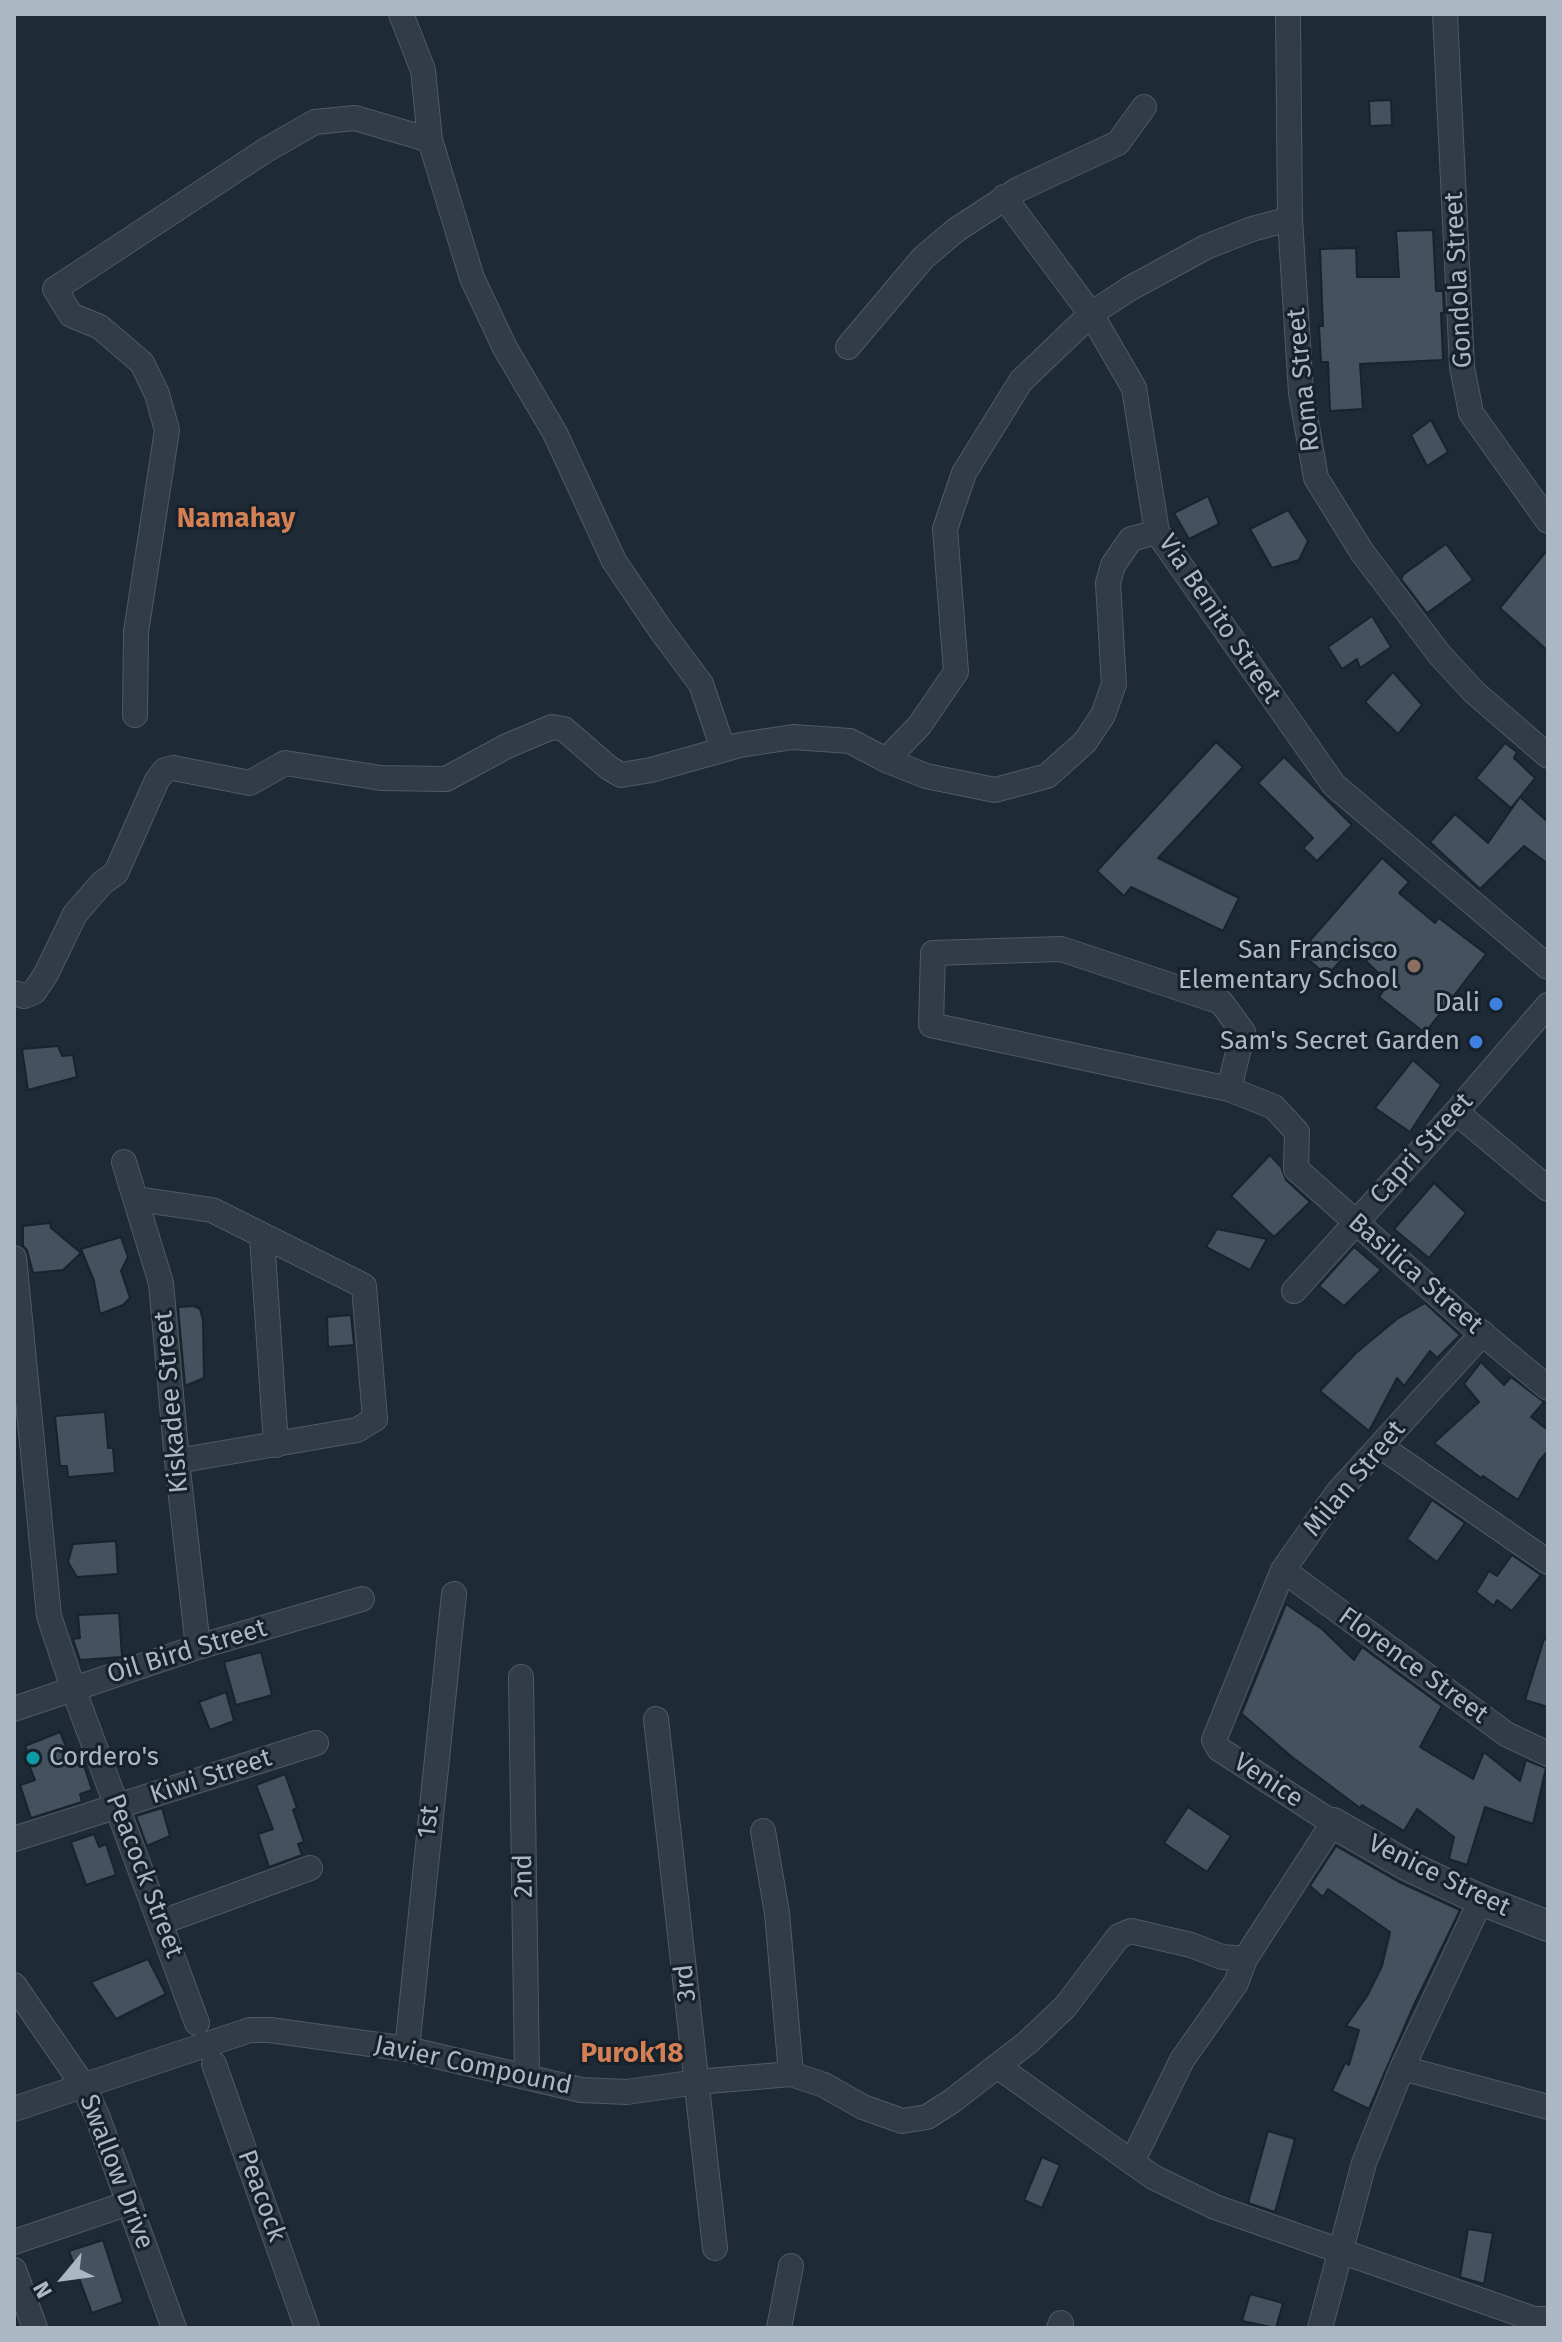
<!DOCTYPE html>
<html>
<head>
<meta charset="utf-8">
<style>
	body { margin:0 }
	#map { position:relative; width:1562px; height:2342px; overflow:hidden; background:#1e2a35; font-family:"Fira Sans",sans-serif }
	canvas { display:block }
	.frame { position:absolute; inset:0; border:16px solid #abb7c3; pointer-events:none }
	.north { position:absolute; left:24px; top:2238px; width:80px; height:80px; -webkit-text-stroke:6px #17212a; paint-order:stroke; rotate:241deg; font-size:22px; font-weight:700; line-height:32px; text-align:center; color:#abb7c3 }
	.north::after { content:''; display:block; margin:auto; width:28px; height:36px; background:#abb7c3; clip-path:polygon(50% 0,100% 100%,50% 72%,0 100%) }
</style>
</head>
<body>
<div id="map">
<canvas width="1562" height="2342"></canvas>
<div class="frame"></div>
<div class="north">N</div>
</div>
<script>
const c = document.querySelector('canvas').getContext('2d');
c.lineJoin = 'round';
function fillPath(path, color) { c.fillStyle = color; c.fill(path, 'evenodd'); }
const toPath = rows => new Path2D(rows.map(r => 'M' + r).join(''));
function trace(path, color, width, dash) { c.strokeStyle = color; c.lineWidth = width; c.lineCap = dash ? 'butt' : 'round'; c.setLineDash(dash || []); c.stroke(path); }
function label(font, color, halo, rows, align = 'center') {
  c.font = font + ' "Fira Sans",sans-serif'; c.lineWidth = 6; c.setLineDash([]); c.textBaseline = 'middle'; c.strokeStyle = halo; c.fillStyle = color; for (const [text, x, y, turn = 0] of rows) {
    c.save(); c.translate(x, y); c.rotate((+turn || 0) * Math.PI / 180); c.textAlign = isNaN(turn) ? turn : align; if (halo) c.strokeText(text, 0, 0); c.fillText(text, 0, 0); c.restore();
  }
}
const building = toPath([
	[1391,100,1392,125,1370,126,1369,101,1391,100],
	[1433,230,1436,291,1443,291,1444,313,1441,313,1443,360,1360,364,1363,409,1330,411,1328,362,1321,362,1319,326,1323,326,1320,249,1356,248,1357,277,1399,277,1396,231,1433,230],
	[1431,420,1448,452,1427,466,1411,435,1431,420],
	[1208,496,1219,524,1189,539,1174,513,1208,496],
	[1288,510,1308,541,1299,560,1272,568,1250,529,1288,510],
	[1446,544,1473,580,1427,613,1401,579,1404,574,1446,544],
	[1548,549,1548,651,1500,608,1548,549],
	[1372,616,1391,647,1360,668,1357,659,1342,669,1328,647,1372,616],
	[1393,672,1422,705,1398,734,1365,702,1393,672],
	[1216,742,1243,767,1158,858,1239,898,1223,931,1131,887,1124,896,1097,871,1216,742],
	[1505,743,1517,752,1514,758,1535,778,1520,797,1548,822,1548,864,1524,846,1480,889,1430,842,1455,814,1488,843,1520,797,1511,808,1476,778,1505,743],
	[1284,757,1352,825,1317,861,1303,848,1313,838,1258,783,1284,757],
	[1382,858,1409,882,1399,893,1435,923,1439,918,1486,954,1425,1033,1379,997,1389,983,1352,948,1327,976,1300,952,1382,858],
	[58,1046,62,1056,73,1055,77,1077,28,1090,22,1049,58,1046],
	[1413,1060,1441,1085,1410,1132,1375,1108,1413,1060],
	[1270,1155,1281,1167,1286,1180,1310,1202,1274,1237,1231,1196,1270,1155],
	[1434,1183,1466,1213,1429,1258,1394,1229,1434,1183],
	[50,1223,51,1228,81,1253,63,1270,33,1273,27,1250,23,1246,23,1226,50,1223],
	[1217,1229,1267,1239,1250,1270,1206,1247,1217,1229],
	[121,1237,128,1257,121,1271,130,1298,123,1305,100,1314,94,1281,81,1249,121,1237],
	[1354,1247,1381,1270,1344,1306,1319,1286,1354,1247],
	[1425,1303,1460,1335,1437,1358,1430,1351,1404,1386,1397,1378,1369,1431,1320,1391,1356,1353,1397,1319,1425,1303],
	[194,1306,200,1309,203,1320,204,1378,185,1386,178,1307,194,1306],
	[351,1315,354,1345,328,1347,327,1317,351,1315],
	[1481,1362,1504,1385,1511,1377,1544,1402,1531,1417,1548,1430,1548,1451,1539,1461,1518,1500,1483,1476,1481,1478,1434,1443,1479,1402,1464,1384,1481,1362],
	[105,1412,108,1448,113,1448,115,1473,68,1477,67,1466,60,1466,55,1416,105,1412],
	[1432,1500,1465,1523,1437,1562,1407,1539,1432,1500],
	[116,1541,118,1574,77,1577,68,1562,73,1544,116,1541],
	[1512,1555,1541,1575,1512,1611,1497,1600,1494,1606,1476,1592,1489,1571,1497,1576,1512,1555],
	[1286,1604,1322,1629,1354,1660,1362,1647,1442,1706,1420,1747,1473,1779,1484,1752,1520,1781,1526,1760,1546,1768,1533,1824,1485,1807,1467,1865,1449,1859,1454,1837,1417,1809,1404,1831,1362,1805,1360,1808,1292,1757,1242,1714,1240,1717,1286,1604],
	[119,1613,122,1657,80,1660,73,1639,80,1638,78,1615,119,1613],
	[1544,1639,1548,1640,1548,1707,1525,1700,1544,1639],
	[261,1652,272,1695,236,1705,224,1662,261,1652],
	[226,1692,234,1721,210,1730,199,1702,226,1692],
	[60,1732,72,1762,82,1759,92,1790,80,1794,82,1802,31,1818,20,1785,35,1780,24,1753,27,1751,25,1746,60,1732],
	[285,1774,297,1808,293,1810,304,1842,298,1844,302,1855,269,1867,258,1834,273,1829,256,1785,285,1774],
	[1188,1807,1231,1836,1207,1872,1164,1843,1188,1807],
	[162,1808,170,1836,147,1846,136,1816,162,1808],
	[94,1834,99,1847,106,1844,116,1875,86,1885,71,1842,94,1834],
	[1336,1846,1399,1882,1460,1910,1413,2007,1369,2109,1332,2091,1345,2063,1349,2065,1359,2030,1346,2026,1367,1996,1382,1966,1390,1932,1328,1889,1323,1897,1310,1886,1336,1846],
	[148,1959,166,1994,116,2019,91,1982,148,1959],
	[1268,2131,1295,2139,1275,2212,1248,2203,1268,2131],
	[1042,2157,1060,2165,1042,2208,1024,2200,1042,2157],
	[1468,2229,1493,2233,1484,2284,1460,2277,1468,2229],
	[103,2240,123,2302,92,2313,69,2251,103,2240],
	[1250,2294,1283,2303,1276,2328,1242,2321,1250,2294]
]);
fillPath(building, '#44525f');
trace(building, '#19232c', 2);
const minor = toPath([
	[401,14,423,70,430,140,472,278,505,348,555,433,614,561,660,629,701,684,723,749],
	[1288,14,1290,219,1301,393,1316,478,1362,552,1439,654,1474,692,1548,756],
	[1445,14,1462,367,1471,413,1548,521],
	[1004,197,1091,314,1134,388,1157,532,1334,785,1548,967],
	[848,347,923,258,956,230,1019,189,1118,143,1144,107],
	[135,715,136,632,167,430,157,394,142,363,100,327,71,315,55,289,266,150,315,122,355,118,430,140],
	[886,760,919,726,956,672,945,529,964,473,1021,381,1091,314,1129,289,1206,247,1252,229,1290,219],
	[14,993,24,996,34,992,46,974,75,914,102,883,116,873,157,780,165,770,173,768,250,783,285,763,381,778,446,779,507,746,552,727,564,729,609,768,621,775,651,770,740,745,793,737,850,741,886,760,926,776,995,790,1047,776,1085,742,1103,715,1114,684,1108,583,1113,565,1131,539,1157,532],
	[1229,1089,1243,1032,1221,1002,1061,949,933,953,931,1025,1229,1089,1274,1107,1297,1132,1296,1169,1466,1320,1548,1388],
	[1456,1112,1548,1189],
	[124,1162,161,1283,177,1461,198,1647],
	[137,1199,212,1210,364,1286,375,1419,357,1430,177,1461],
	[262,1237,276,1445],
	[14,1258,49,1616,73,1688,197,2023],
	[1294,1291,1456,1112,1548,1005],
	[1380,1446,1548,1562],
	[1283,1570,1506,1734,1548,1754],
	[521,1677,527,2075],
	[14,1709,198,1647,362,1599],
	[656,1719,715,2248],
	[763,1831,777,1913,791,2074],
	[14,1839,316,1743],
	[162,1922,310,1868],
	[14,1985,83,2085,98,2118,174,2328],
	[407,2049,454,1594],
	[214,2064,307,2328],
	[997,2066,1153,2177,1215,2207,1534,2319,1548,2319],
	[1402,2068,1548,2107],
	[14,2109,250,2030,270,2030,407,2049,581,2090,627,2092,697,2082,791,2074,824,2085,863,2107,902,2121,927,2117,952,2101,1027,2043,1065,2007,1119,1936,1131,1931,1191,1945,1222,1957,1245,1959],
	[1132,2162,1182,2060,1236,1983,1245,1959,1333,1823,1219,1749,1214,1740,1283,1570,1338,1492,1483,1333],
	[14,2242,129,2203],
	[14,2270,35,2328],
	[779,2328,791,2266],
	[1059,2328,1061,2323],
	[1320,2328,1364,2163,1402,2068,1481,1900]
]);
const tertiary = toPath([
	[1333,1823,1408,1866,1481,1900,1548,1926]
]);
trace(minor, '#4f5a64', 26);
trace(tertiary, '#4f5a64', 32);
trace(minor, '#313c46', 24);
trace(tertiary, '#313c46', 30);
for (const [x, y, r, color] of [
	[1414,966,8,"#8d6e63"],
	[1496,1004,8,"#3f7fe0"],
	[1476,1042,8,"#3f7fe0"],
	[33,1758,8,"#0f9aa8"]
]) { const dot = new Path2D(); dot.arc(x, y, r, 0, 2 * Math.PI); c.fillStyle = color; c.fill(dot); trace(dot, '#17212a', 3); }
label('26px', '#abb7c3', '#17212a', [
	["Gondola Street",1459,280,-93],
	["Roma Street",1304,380,-96],
	["Via Benito Street",1219,619,56],
	["Capri Street",1422,1149,-48],
	["Basilica Street",1415,1274,41],
	["Kiskadee Street",172,1402,-95],
	["Milan Street",1355,1479,-50],
	["Oil Bird Street",187,1652,-17],
	["Florence Street",1413,1666,36],
	["Kiwi Street",211,1777,-18],
	["Venice",1268,1781,33],
	["1st",429,1822,-84],
	["Peacock Street",144,1876,69],
	["2nd",524,1876,-91],
	["Venice Street",1439,1876,26],
	["3rd",686,1983,-96],
	["Javier Compound",473,2066,12],
	["Swallow Drive",116,2172,69],
	["Peacock",261,2196,70]
]);
label('26px', '#abb7c3', '#17212a', [
	["San Francisco",1398,951],
	["Elementary School",1398,981],
	["Dali",1480,1004],
	["Sam's Secret Garden",1460,1042],
	["Cordero's",49,1758,"left"]
], 'right');
label('bold 28px', '#d57f55', '#17212a', [
	["Namahay",236,519],
	["Purok18",632,2054]
]);
</script>
</body>
</html>
